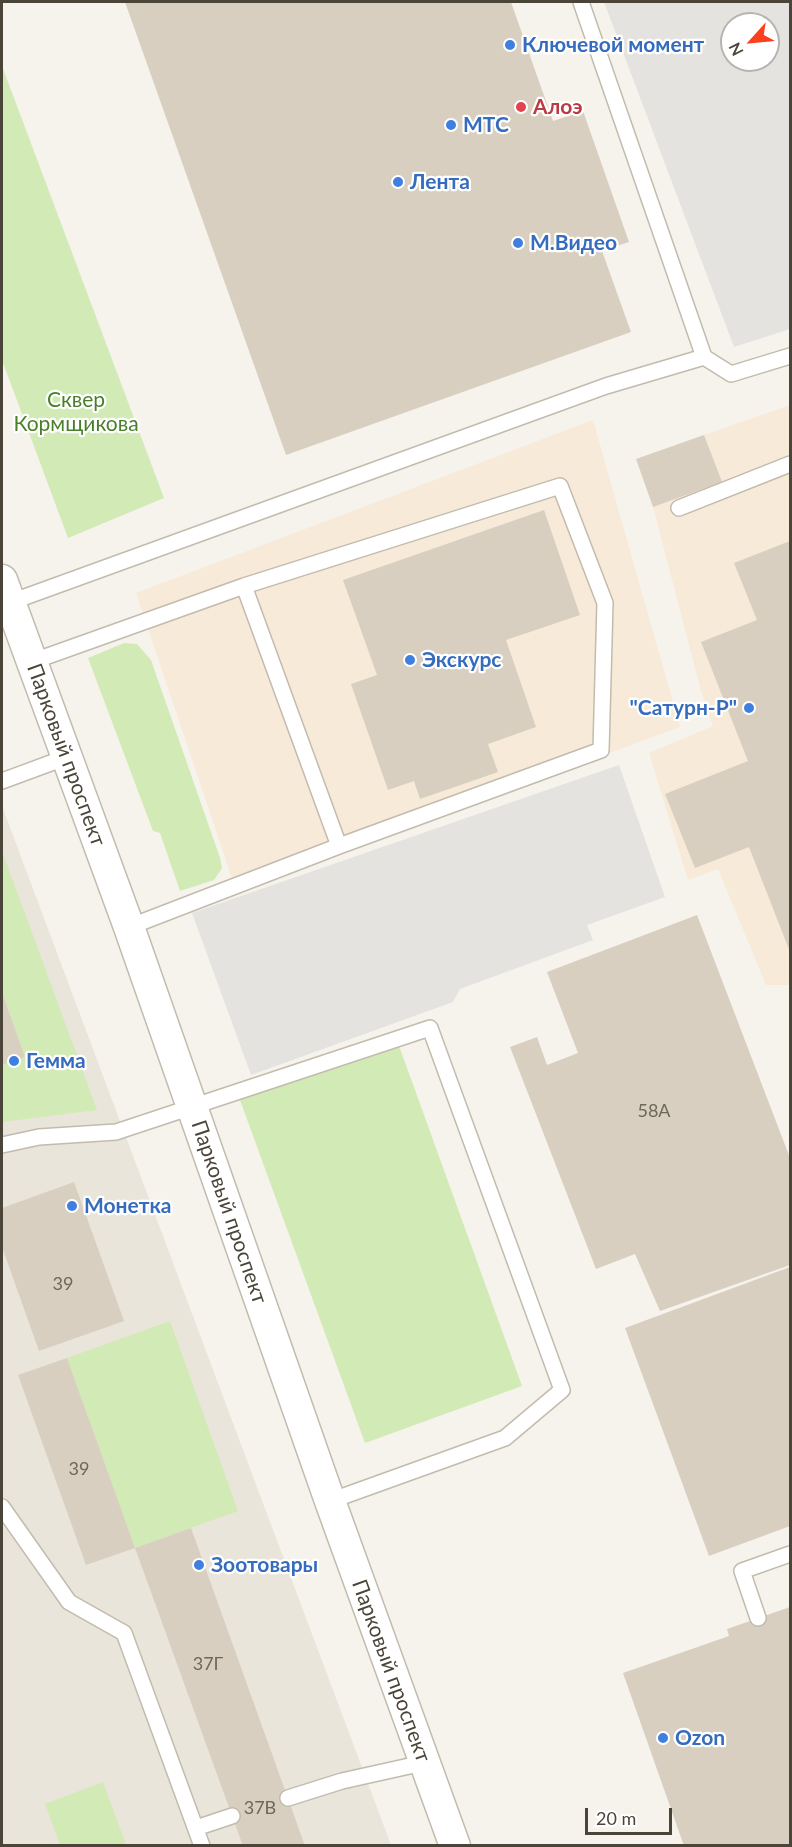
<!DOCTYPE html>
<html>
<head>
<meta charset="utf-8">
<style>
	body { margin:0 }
	#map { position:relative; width:792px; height:1847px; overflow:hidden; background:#f6f3ec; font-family:Lato,sans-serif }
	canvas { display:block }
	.frame { position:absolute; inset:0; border:3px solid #4b4439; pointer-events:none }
	.north { position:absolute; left:720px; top:12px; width:60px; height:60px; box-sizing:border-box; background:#fff; border:2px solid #b7b4b0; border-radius:50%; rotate:243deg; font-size:16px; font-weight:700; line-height:24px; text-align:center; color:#4b4439 }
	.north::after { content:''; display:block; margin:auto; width:21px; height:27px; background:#fc3f1d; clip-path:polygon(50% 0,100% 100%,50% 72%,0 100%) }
	.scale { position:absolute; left:585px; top:1808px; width:87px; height:27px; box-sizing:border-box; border:3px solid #4b4439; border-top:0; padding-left:8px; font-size:18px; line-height:21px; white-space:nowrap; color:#4b4439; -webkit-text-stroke:4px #fff; paint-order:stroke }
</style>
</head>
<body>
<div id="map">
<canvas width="792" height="1847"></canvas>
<div class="frame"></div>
<div class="north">N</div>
<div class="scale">20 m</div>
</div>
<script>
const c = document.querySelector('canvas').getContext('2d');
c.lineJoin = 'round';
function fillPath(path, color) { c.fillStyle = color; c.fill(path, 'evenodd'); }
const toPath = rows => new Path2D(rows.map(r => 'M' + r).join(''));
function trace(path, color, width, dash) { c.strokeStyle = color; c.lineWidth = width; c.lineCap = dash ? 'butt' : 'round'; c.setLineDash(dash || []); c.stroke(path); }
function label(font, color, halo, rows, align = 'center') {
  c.font = font + ' Lato,sans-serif'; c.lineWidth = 4.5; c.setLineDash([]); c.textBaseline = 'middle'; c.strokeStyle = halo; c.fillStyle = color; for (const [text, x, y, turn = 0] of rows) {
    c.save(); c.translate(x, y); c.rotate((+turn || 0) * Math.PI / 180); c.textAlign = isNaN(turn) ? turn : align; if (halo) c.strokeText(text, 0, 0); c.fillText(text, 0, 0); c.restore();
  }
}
fillPath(toPath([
	[2,806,391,1845,2,1845]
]), '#eae5da');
fillPath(toPath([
	[790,405,790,985,766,985,718,869,688,880,649,753,713,726,701,691,653,507,636,459],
	[593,420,680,727,236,890,136,593]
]), '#f7ead8');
fillPath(toPath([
	[2,66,164,498,68,538,2,360],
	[124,643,137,644,151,660,220,858,222,868,214,880,180,891,160,833,153,831,88,658],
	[2,851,97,1110,2,1122,2,1065,25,1057,2,991],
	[398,1043,522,1386,365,1443,240,1100],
	[170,1321,238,1511,135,1548,67,1358],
	[103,1782,126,1845,60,1845,45,1804]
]), '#d2eab5');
fillPath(toPath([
	[604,2,790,2,790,329,734,347],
	[732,24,768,24,768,60,732,60],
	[619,765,665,897,587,925,593,940,460,989,453,1002,251,1075,192,913]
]), '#e5e3e0');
fillPath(toPath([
	[125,2,511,2,553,121,583,111,629,242,602,251,631,332,286,455],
	[704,435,722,482,653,507,636,459],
	[544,510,580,615,506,640,536,727,488,744,498,772,420,799,414,781,388,790,351,684,377,675,343,580],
	[790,541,790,952,749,847,695,868,665,794,748,761,701,642,757,620,734,563],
	[697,915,790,1158,790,1265,660,1311,635,1254,596,1269,510,1047,537,1037,547,1065,578,1053,547,972],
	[2,992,25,1057,2,1065],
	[74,1182,124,1321,39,1351,2,1247,2,1208],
	[790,1267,790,1526,709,1556,625,1328],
	[67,1358,135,1548,191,1528,305,1846,243,1846,135,1548,86,1565,18,1375],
	[790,1607,790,1846,684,1846,623,1673,729,1636,727,1629]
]), '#d8cfc1');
const service = toPath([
	[581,2,704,357],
	[679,508,790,464],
	[244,586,339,846],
	[11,602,606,386,704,357,731,374,790,356],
	[31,662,244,586,560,486,605,603,601,750,339,846,129,927],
	[2,781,67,757],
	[2,1145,39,1137,116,1132,430,1028,562,1390,505,1438,330,1501],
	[2,1507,69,1602,124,1633,202,1846],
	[758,1618,742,1571,790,1554],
	[288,1798,342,1781,423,1763],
	[196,1828,232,1816]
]);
const minor = toPath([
	[2,580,129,927,330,1501,455,1846]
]);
trace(service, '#c2bbae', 18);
trace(minor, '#c2bbae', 33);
trace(service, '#fff', 15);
trace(minor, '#fff', 30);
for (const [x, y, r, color] of [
	[510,45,6,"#3f7fe0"],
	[521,107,6,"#e0444e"],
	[451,125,6,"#3f7fe0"],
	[398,182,6,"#3f7fe0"],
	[518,243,6,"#3f7fe0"],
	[410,660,6,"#3f7fe0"],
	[749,708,6,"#3f7fe0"],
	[14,1061,6,"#3f7fe0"],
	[72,1206,6,"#3f7fe0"],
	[199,1565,6,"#3f7fe0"],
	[663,1738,6,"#3f7fe0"]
]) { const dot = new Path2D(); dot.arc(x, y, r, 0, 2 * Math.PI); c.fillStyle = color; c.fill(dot); trace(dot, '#fff', 2); }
label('18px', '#6e675b', null, [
	["58А",654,1111],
	["39",63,1284],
	["39",79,1469],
	["37Г",208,1664],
	["37В",260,1808]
]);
label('bold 21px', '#366cbe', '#fff', [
	["Ключевой момент",522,45],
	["МТС",463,125],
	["Лента",410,182],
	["М.Видео",530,243],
	["Экскурс",422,660],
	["\"Сатурн-Р\"",737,708,"right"],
	["Гемма",26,1061],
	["Монетка",84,1206],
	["Зоотовары",211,1565],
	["Ozon",675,1738]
], 'left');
label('bold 21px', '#be3a42', '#fff', [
	["Алоэ",533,107]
], 'left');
label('21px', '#4a7f2a', '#fff', [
	["Сквер",76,400],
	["Кормщикова",76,424]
]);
label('21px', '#4b4439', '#fff', [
	["Парковый проспект",66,755,70],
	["Парковый проспект",229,1212,71],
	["Парковый проспект",391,1671,70]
]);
</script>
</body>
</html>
